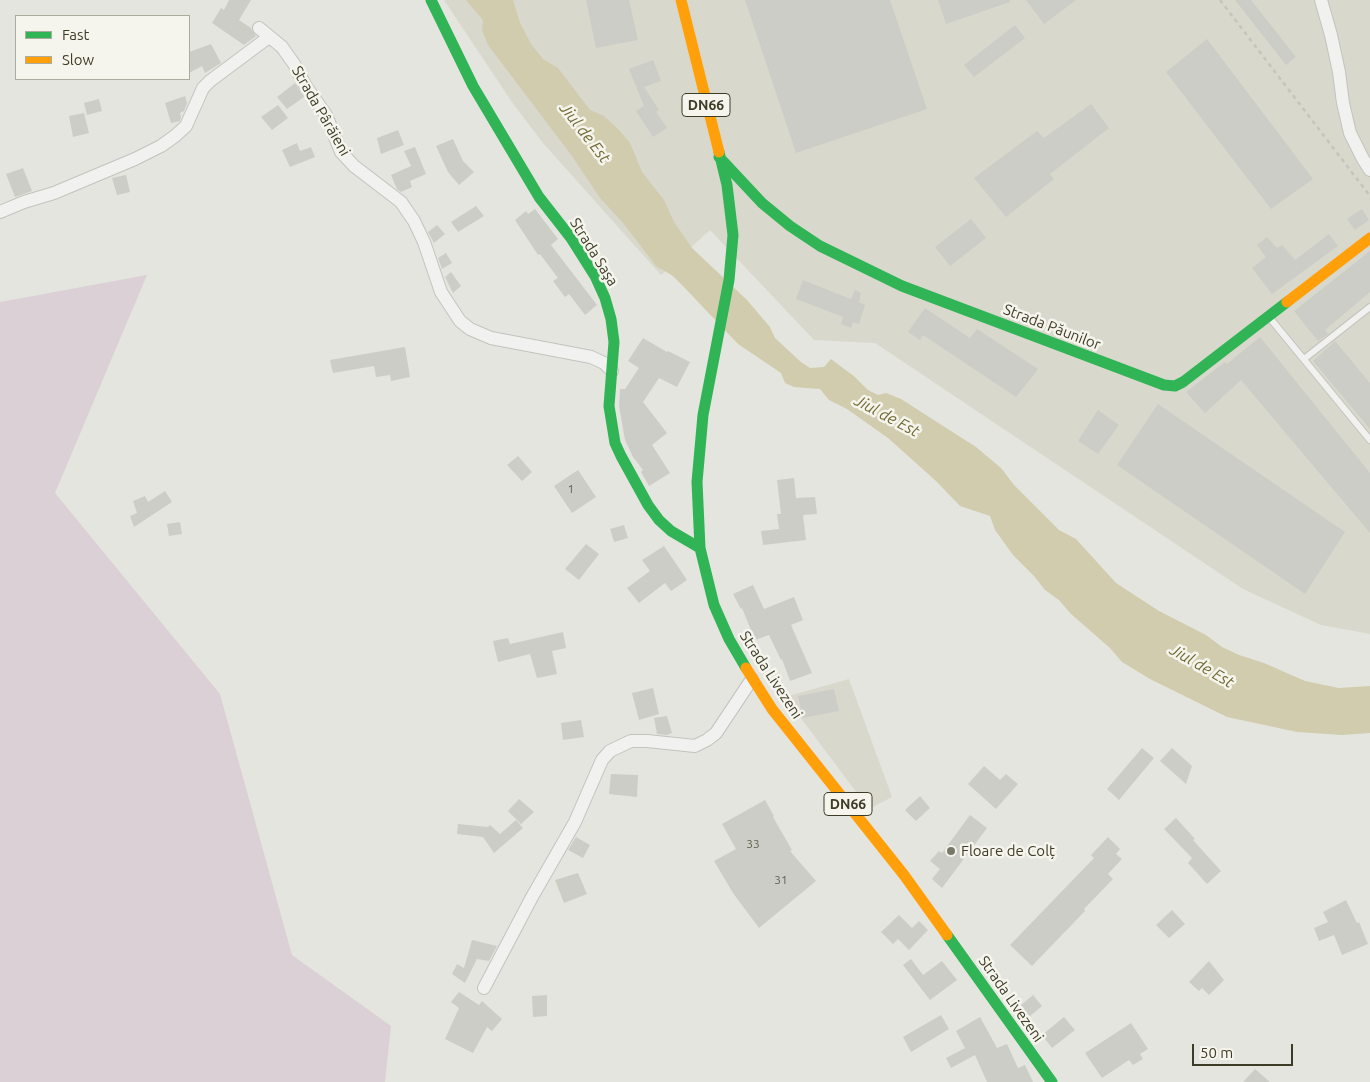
<!DOCTYPE html>
<html>
<head>
<meta charset="utf-8">
<style>
	body { margin:0 }
	#map { position:relative; width:1370px; height:1082px; overflow:hidden; background:#e5e5df; font-family:Ubuntu,sans-serif }
	canvas { display:block }
	.legend { position:absolute; left:15px; top:15px; width:175px; height:65px; box-sizing:border-box; background:#f5f4ed; border:1px solid #abab9e; margin:0; padding:6px 9px; list-style:none; font-size:15px; color:#3d3d27 }
	.legend li { display:flex; align-items:center; gap:10px; height:25px }
	.legend b { width:25px; border:1px solid #abab9e }
	.scale { position:absolute; left:1192px; top:1044px; width:101px; height:22px; box-sizing:border-box; border:2px solid #3d3d27; border-top:0; padding-left:6px; font-size:15px; line-height:18px; white-space:nowrap; color:#3d3d27; -webkit-text-stroke:4px #f5f4ed; paint-order:stroke }
</style>
</head>
<body>
<div id="map">
<canvas width="1370" height="1082"></canvas>
<ul class="legend">
<li><b style="height:6px;background:#30b455"></b>Fast</li>
<li><b style="height:6px;background:#ff9f0a"></b>Slow</li>
</ul>
<div class="scale">50 m</div>
</div>
<script>
const c = document.querySelector('canvas').getContext('2d');
c.lineJoin = 'round';
function fillPath(path, color) { c.fillStyle = color; c.fill(path, 'evenodd'); }
const toPath = rows => new Path2D(rows.map(r => 'M' + r).join(''));
function trace(path, color, width, dash) { c.strokeStyle = color; c.lineWidth = width; c.lineCap = dash ? 'butt' : 'round'; c.setLineDash(dash || []); c.stroke(path); }
function label(font, color, halo, rows, align = 'center') {
  c.font = font + ' Ubuntu,sans-serif'; c.lineWidth = 5; c.setLineDash([]); c.textBaseline = 'middle'; c.strokeStyle = halo; c.fillStyle = color; for (const [text, x, y, turn = 0] of rows) {
    c.save(); c.translate(x, y); c.rotate((+turn || 0) * Math.PI / 180); c.textAlign = isNaN(turn) ? turn : align; if (halo) c.strokeText(text, 0, 0); c.fillText(text, 0, 0); c.restore();
  }
}
fillPath(toPath([
	[444,0,1370,0,1370,634,1321,625,1243,589,875,343,814,340,710,230,661,275,543,143,514,105],
	[849,679,892,797,869,809,785,697]
]), '#d8d8cd');
fillPath(toPath([
	[147,275,55,493,220,694,292,955,391,1026,385,1082,0,1082,0,302]
]), '#dad0d6');
fillPath(toPath([
	[466,0,513,0,520,23,531,44,543,59,558,68,590,110,604,116,619,130,630,143,642,172,664,200,674,222,692,248,747,300,770,327,775,338,801,362,810,368,824,367,831,359,855,377,868,390,878,395,886,393,901,399,976,447,1001,468,1014,485,1059,530,1076,539,1116,583,1159,611,1206,635,1222,647,1239,655,1264,663,1305,681,1339,688,1370,686,1370,733,1342,735,1297,732,1227,717,1150,679,1122,662,1110,648,1071,614,1059,600,1045,590,1034,576,1013,555,995,530,990,516,960,506,936,481,888,438,847,409,829,400,820,389,794,387,785,383,781,373,738,344,682,285,673,276,656,266,624,224,600,198,572,156,488,45,482,30,483,20]
]), '#d0ccad');
fillPath(toPath([
	[229,0,251,0,239,20,251,28,256,36,244,45,212,23,221,8,224,10],
	[586,0,629,0,638,40,596,48],
	[745,0,890,0,927,109,796,153],
	[938,0,1010,0,1010,2,946,24],
	[1026,0,1076,0,1044,24],
	[1235,0,1251,0,1296,57,1286,65],
	[1015,25,1025,38,974,77,964,65],
	[1207,39,1313,179,1271,209,1166,72],
	[211,44,221,63,205,73,202,66,189,73,189,52],
	[653,60,661,81,644,87,659,110,656,112,667,128,653,137,636,111,644,106,629,69],
	[295,83,304,97,287,109,277,97],
	[185,96,187,103,184,111,180,113,181,116,180,121,171,123,165,103],
	[99,99,102,111,87,115,84,103],
	[1091,104,1109,128,1050,174,1054,179,1006,217,974,178,1037,131,1044,138],
	[278,105,288,118,272,130,261,117],
	[84,113,89,133,73,137,69,116],
	[398,130,404,145,381,154,377,138],
	[453,139,463,161,474,172,459,185,448,172,436,146],
	[297,143,300,151,311,147,315,157,290,167,282,150],
	[415,147,426,174,410,181,412,187,401,192,397,189,391,175,411,166,404,151],
	[23,168,32,191,15,197,6,174],
	[126,175,130,192,117,195,112,178],
	[476,206,484,216,458,232,451,222],
	[535,209,558,239,551,245,597,305,585,315,569,294,565,297,553,281,558,278,540,254,538,255,515,220,526,211,528,214],
	[1362,209,1369,220,1355,230,1347,219],
	[971,219,986,238,950,266,935,247],
	[437,225,445,234,434,243,428,232],
	[1329,234,1338,246,1272,294,1252,268,1266,257,1257,245,1267,237,1277,248,1282,245,1295,260],
	[1370,251,1370,292,1325,330,1328,334,1318,341,1294,311],
	[446,253,452,263,442,269,438,258],
	[451,272,461,286,453,293,445,277],
	[803,280,851,299,855,290,861,293,859,302,865,305,859,324,853,322,851,328,841,324,843,317,796,299],
	[925,308,970,338,977,329,1038,369,1016,397,923,335,920,340,908,332],
	[1260,337,1370,473,1370,533,1241,380,1205,413,1186,392,1225,362,1227,364],
	[643,338,667,352,668,351,690,362,677,387,659,378,643,402,667,433,652,445,670,473,649,486,641,472,643,470,633,457,625,440,619,406,620,389,625,389,639,368,628,361],
	[1335,341,1370,383,1370,429,1313,361],
	[405,347,410,377,391,381,390,375,376,377,374,366,333,373,330,360],
	[1158,404,1345,532,1305,594,1117,465],
	[1098,410,1119,425,1098,454,1078,441],
	[518,456,532,472,522,481,507,465],
	[578,470,596,497,572,513,554,486],
	[794,478,796,498,815,497,817,514,803,515,806,540,763,545,761,531,779,529,777,514,781,514,777,480],
	[165,491,172,502,134,527,130,516,137,513,133,501,145,496,148,502],
	[180,522,182,534,169,536,167,524],
	[624,525,628,538,614,542,610,529],
	[586,544,599,554,579,580,565,569],
	[664,546,687,580,671,591,665,583,639,603,627,588,650,571,642,560],
	[753,585,764,609,794,597,803,620,791,625,812,673,790,681,782,659,781,660,769,635,755,640,742,608,741,609,733,594],
	[563,632,566,648,552,651,557,674,537,678,530,654,498,662,493,641,508,638,510,644],
	[653,688,659,714,639,720,632,693],
	[834,689,839,711,803,718,798,696],
	[667,716,672,733,667,735,657,734,654,718],
	[581,720,584,737,563,740,561,723],
	[1142,748,1154,758,1119,800,1107,789],
	[1172,748,1192,766,1186,784,1160,761],
	[984,766,1000,780,1006,774,1018,784,996,809,968,784],
	[611,774,638,775,637,797,609,794],
	[920,796,930,808,916,821,905,810],
	[519,799,534,812,521,824,508,811],
	[765,800,774,816,773,817,792,850,790,851,816,881,759,928,733,893,714,861,736,849,722,824],
	[970,815,987,828,942,888,932,879,940,869,930,861,939,851,942,853],
	[1176,818,1195,839,1193,840,1221,871,1207,884,1188,863,1192,858,1164,829],
	[516,820,523,828,494,853,483,837,457,834,458,824,488,827,490,825,500,834],
	[576,837,590,845,583,858,568,850],
	[1108,837,1120,849,1116,854,1122,859,1108,874,1113,879,1084,909,1085,911,1032,966,1010,945,1094,858,1091,855],
	[578,873,587,894,564,903,555,880],
	[1346,900,1357,923,1359,922,1368,944,1342,955,1334,935,1319,941,1314,928,1328,922,1323,912],
	[1172,910,1185,924,1169,938,1156,925],
	[899,915,912,928,919,921,928,930,909,950,898,939,893,944,881,932],
	[472,940,497,946,489,961,477,959,465,983,452,974,457,964,464,968],
	[911,959,923,975,942,961,957,980,930,1000,903,965],
	[1209,961,1224,980,1209,995,1202,988,1199,991,1189,982],
	[459,992,479,1005,482,1001,502,1019,492,1031,487,1027,473,1053,445,1039,459,1008,451,1002],
	[547,995,547,1016,533,1017,532,996],
	[1033,995,1042,1006,1029,1017,1020,1006],
	[941,1015,949,1029,911,1052,903,1037],
	[980,1017,997,1048,1007,1044,1018,1068,1025,1065,1033,1082,987,1082,975,1055,951,1068,946,1058,965,1048,956,1031],
	[1064,1017,1075,1030,1052,1048,1042,1035],
	[1131,1023,1148,1049,1140,1054,1143,1059,1133,1065,1129,1060,1102,1078,1085,1053],
	[1255,1069,1270,1082,1243,1082]
]), '#cdcdc8');
const lane = toPath([
	[1269,317,1370,440],
	[1304,359,1370,307]
]);
const street = toPath([
	[1321,0,1331,35,1339,72,1343,103,1350,133,1363,159,1370,170],
	[259,28,282,47,294,64,305,85,326,115,341,152,354,166,401,202,414,221,424,242,441,292,460,321,470,329,491,338,591,357,604,363,612,371],
	[0,212,24,202,54,193,135,159,161,146,175,136,186,126,203,88,210,81,269,37],
	[484,988,532,897,575,822,602,760,610,751,631,741,647,741,695,746,707,740,716,733,752,679]
]);
trace(lane, '#c3c3be', 8);
trace(street, '#c3c3be', 14);
trace(toPath([
	[1220,0,1370,196]
]), '#c5c5be', 2.5, [4, 4]);
trace(lane, '#f1f1ef', 6);
trace(street, '#f1f1ef', 12);
trace(toPath([
	[431,0,473,86,539,197,571,238,595,276,605,298,611,319,614,342,609,406,615,443,621,456,648,505,659,520,671,531,700,548],
	[719,152,727,185,733,235,729,280,703,415,697,482,700,548,714,605,729,639,746,668],
	[719,157,762,203,790,226,820,246,902,286,1164,385,1175,386,1183,382,1287,302],
	[947,935,1052,1082]
]), '#30b455', 11);
trace(toPath([
	[681,0,719,152],
	[1287,302,1370,238],
	[746,668,772,709,904,875,947,935]
]), '#ff9f0a', 11);
for (const [x, y, r, color] of [
	[951,851,5,"#787867"]
]) { const dot = new Path2D(); dot.arc(x, y, r, 0, 2 * Math.PI); c.fillStyle = color; c.fill(dot); trace(dot, '#f5f4ed', 2); }
label('12px', '#626250', null, [
	["1",571,489],
	["33",753,844],
	["31",781,880]
]);
for (const [x, y, w] of [
	[706,105,48],
	[848,804,48]
]) { const box = new Path2D(); box.roundRect(x - w / 2, y - 11.5, w, 23, 4); c.fillStyle = '#f5f4ed'; c.fill(box); trace(box, '#3d3d27', 1); }
label('bold 14px', '#3d3d27', null, [
	["DN66",706,105],
	["DN66",848,804]
]);
label('15px', '#3d3d27', '#f5f4ed', [
	["Strada Pârăieni",321,111,60],
	["Strada Saşa",594,252,58],
	["Strada Păunilor",1052,327,21],
	["Strada Livezeni",771,675,57],
	["Strada Livezeni",1011,999,55]
]);
label('15px', '#3d3d27', '#f5f4ed', [
	["Floare de Colț",961,851]
], 'left');
label('italic 16px', '#706a32', '#f5f4ed', [
	["Jiul de Est",585,133,52],
	["Jiul de Est",887,416,28],
	["Jiul de Est",1202,666,30]
]);
</script>
</body>
</html>
